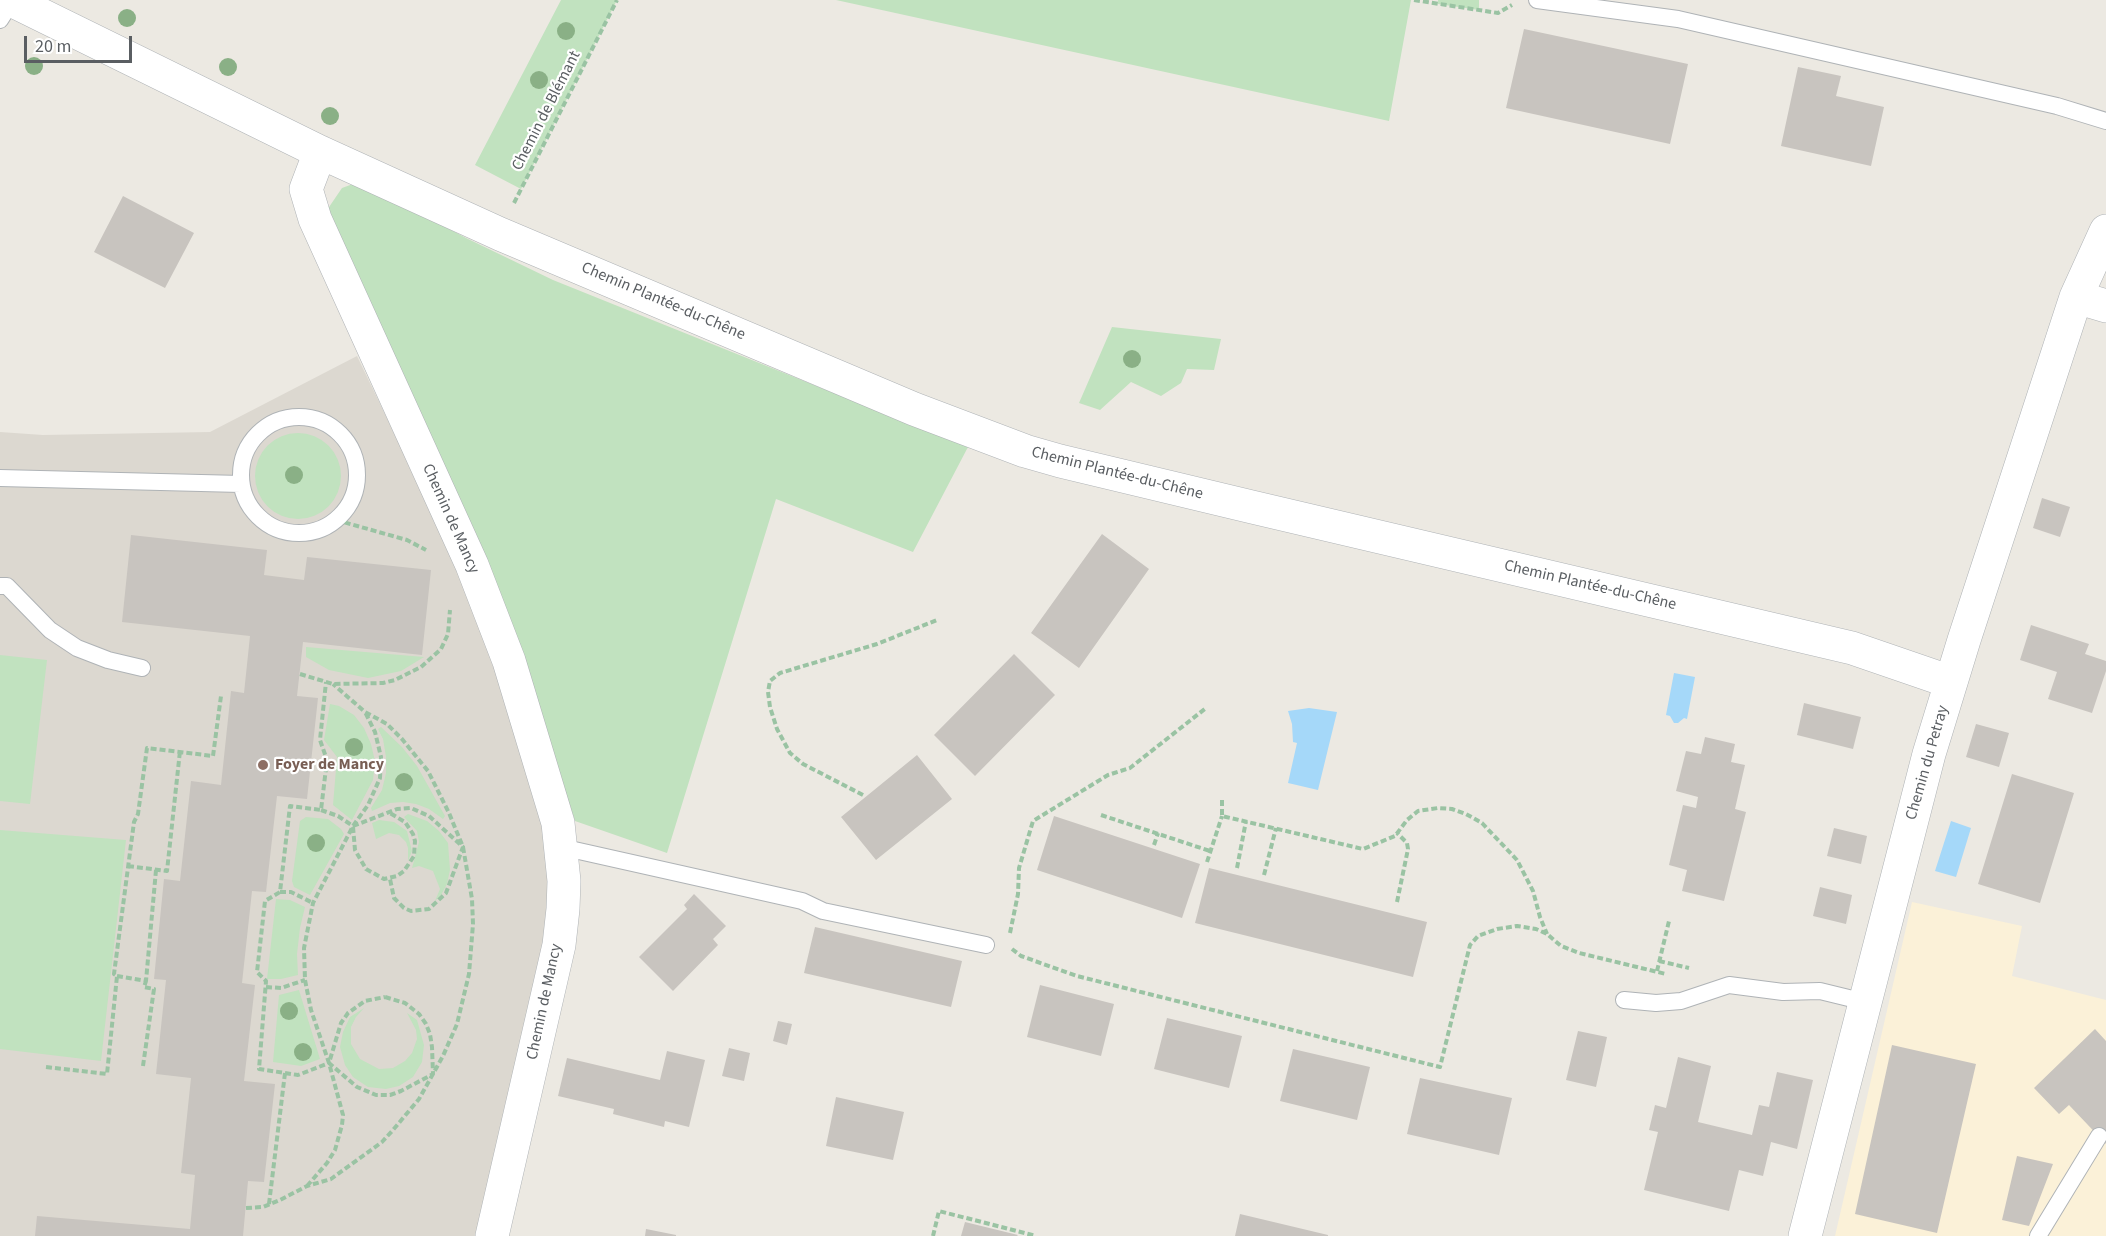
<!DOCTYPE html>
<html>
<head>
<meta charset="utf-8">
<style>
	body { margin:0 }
	#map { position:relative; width:2106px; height:1236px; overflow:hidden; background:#ece9e2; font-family:"Source Sans 3",sans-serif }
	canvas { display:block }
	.scale { position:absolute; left:24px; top:36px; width:108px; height:27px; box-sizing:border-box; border:3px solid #5a5e62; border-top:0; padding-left:8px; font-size:18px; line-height:21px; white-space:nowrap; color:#5a5e62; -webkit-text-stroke:4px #fff; paint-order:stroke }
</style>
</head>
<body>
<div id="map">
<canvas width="2106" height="1236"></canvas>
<div class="scale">20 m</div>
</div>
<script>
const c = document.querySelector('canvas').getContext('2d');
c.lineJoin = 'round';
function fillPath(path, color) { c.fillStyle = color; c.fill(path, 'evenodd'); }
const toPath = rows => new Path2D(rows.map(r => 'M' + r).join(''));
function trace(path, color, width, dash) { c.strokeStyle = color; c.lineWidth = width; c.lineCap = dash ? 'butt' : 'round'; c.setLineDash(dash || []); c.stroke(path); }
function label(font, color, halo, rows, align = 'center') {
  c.font = font + ' "Source Sans 3",sans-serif'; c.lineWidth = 4.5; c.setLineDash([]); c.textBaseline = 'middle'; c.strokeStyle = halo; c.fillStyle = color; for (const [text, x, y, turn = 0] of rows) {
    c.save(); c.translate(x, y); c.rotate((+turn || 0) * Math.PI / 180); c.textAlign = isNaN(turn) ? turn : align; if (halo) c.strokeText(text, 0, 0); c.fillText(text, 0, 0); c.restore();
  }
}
fillPath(toPath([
	[1912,902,2022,926,2012,976,2106,1000,2106,1236,1835,1236]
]), '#fbf1d8');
fillPath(toPath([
	[357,356,461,572,514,725,538,806,549,855,546,943,480,1236,0,1236,0,432,43,435,210,432]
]), '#dcd8d0');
fillPath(toPath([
	[561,0,617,0,521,189,475,165],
	[836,0,1411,0,1389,121],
	[1438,0,1479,0,1479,10,1438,4],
	[361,181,466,238,553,280,968,447,913,552,776,499,667,853,575,821,530,684,327,210,342,188],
	[1112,327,1221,339,1214,370,1187,369,1181,383,1161,396,1131,382,1100,410,1079,403],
	'255 476a43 43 0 1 1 86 0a43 43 0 1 1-86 0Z',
	[306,647,424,657,401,671,368,678,329,670,306,657],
	[0,655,47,660,30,804,0,801],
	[330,704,339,706,354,715,364,728,371,744,375,761,373,780,352,820,333,805,337,757,324,740],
	[381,727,402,747,417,766,445,816,443,819,429,809,416,804,403,802,390,803,372,811,371,808,382,790,386,773,386,757,383,739,378,729],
	[408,814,427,821,439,831,448,843,450,870,447,884,441,895,435,901,440,889,433,871,419,866,412,868,419,842,417,831,404,817],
	[306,817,328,819,341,829,344,834,310,895,294,887,292,881,300,821],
	[379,820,394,822,407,831,412,851,408,861,408,848,406,842,399,835,389,833,376,839,372,823],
	[0,830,126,840,101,1061,0,1049],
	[276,899,290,900,305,907,300,928,297,954,298,975,281,979,267,979],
	[299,990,320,1059,301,1066,273,1062,279,995],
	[364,1008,356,1017,351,1027,351,1044,360,1059,379,1069,393,1068,405,1061,412,1053,417,1039,416,1030,407,1013,417,1020,424,1045,422,1062,413,1077,399,1086,386,1089,368,1087,353,1077,345,1065,340,1047,343,1032,350,1017]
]), '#c1e2bf');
fillPath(toPath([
	[1674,673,1695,677,1687,719,1684,718,1678,723,1674,723,1670,716,1666,715],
	[1309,708,1337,712,1318,790,1288,783,1297,743,1293,742,1292,724,1288,711],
	[1951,821,1971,828,1956,877,1935,871]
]), '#a5d8f9');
fillPath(toPath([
	[1524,29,1688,64,1670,144,1506,108],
	[1798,67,1841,76,1836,96,1884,107,1871,166,1781,146],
	[123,196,194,233,165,288,94,252],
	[2042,498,2070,507,2060,537,2033,528],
	[1102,534,1149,569,1079,668,1031,633],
	[131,535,267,550,264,575,304,580,307,557,431,570,422,655,303,642,297,696,318,698,307,799,277,796,266,892,252,891,242,983,255,985,244,1081,275,1084,264,1182,248,1181,243,1236,35,1236,37,1216,190,1229,195,1175,181,1173,191,1078,156,1074,166,980,154,979,164,879,180,881,191,781,221,785,231,691,244,693,250,636,122,622],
	[2031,625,2089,644,2085,654,2106,661,2106,671,2092,713,2048,699,2057,672,2020,660],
	[1014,654,1055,695,975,776,934,735],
	[1804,703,1861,717,1853,749,1797,735],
	[1976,724,2009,733,1999,767,1966,757],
	[1705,737,1735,744,1731,762,1745,765,1735,809,1746,812,1724,901,1682,891,1687,870,1669,865,1683,805,1696,808,1698,797,1676,791,1686,751,1701,754],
	[917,755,952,799,876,860,841,817],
	[2012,774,2074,793,2040,903,1978,884],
	[1054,816,1200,864,1182,918,1037,870],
	[1834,828,1867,836,1861,864,1827,856],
	[1209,868,1427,922,1413,977,1195,923],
	[1820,887,1852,895,1846,924,1813,916],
	[694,894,726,926,713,939,718,945,673,991,639,957,687,909,684,905],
	[815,927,962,961,951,1007,804,973],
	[1040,985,1114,1004,1101,1056,1027,1037],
	[1167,1018,1242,1036,1229,1088,1154,1069],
	[778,1021,792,1024,787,1045,773,1041],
	[2095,1029,2106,1041,2106,1144,2069,1105,2059,1114,2034,1088],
	[1578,1031,1607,1037,1596,1087,1566,1080],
	[1892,1045,1976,1064,1937,1233,1855,1214],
	[729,1048,750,1053,744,1081,722,1076],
	[1293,1049,1370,1067,1357,1120,1280,1101],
	[667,1051,705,1060,689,1127,665,1121,664,1127,613,1114,614,1109,558,1096,567,1058,660,1080],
	[1678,1057,1711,1066,1698,1122,1752,1135,1759,1105,1769,1107,1777,1072,1813,1080,1797,1149,1771,1142,1763,1176,1739,1170,1729,1211,1644,1190,1658,1132,1649,1130,1655,1105,1666,1108],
	[1420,1078,1512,1098,1499,1155,1407,1134],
	[836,1097,904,1112,893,1160,826,1146],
	[2017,1156,2053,1164,2029,1226,2002,1220],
	[1240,1214,1328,1235,1328,1236,1235,1236],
	[965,1222,1018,1235,1017,1236,961,1236],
	[646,1229,676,1235,676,1236,645,1236]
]), '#c8c4bf');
const service = toPath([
	[1537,0,1678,19,2057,106,2106,121],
	[0,20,12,1],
	'241 475a58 58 0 1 1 116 0a58 58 0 1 1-116 0Z',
	[0,478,241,484],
	[0,586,7,586,50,630,77,648,108,660,142,668],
	[561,847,802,901,823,911,986,945],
	[1624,1000,1656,1003,1681,1001,1729,985,1783,992,1820,991,1865,1002],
	[2038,1236,2099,1136]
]);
const minor = toPath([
	[11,0,320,152,500,234,914,409,1025,451,1060,461,1252,507,1852,648,1951,682],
	[320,152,306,189,315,219,472,565,509,661,558,823,564,881,563,909,559,945,492,1236],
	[2076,297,2106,306],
	[1805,1236,1929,754,1964,640,2076,297,2106,231]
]);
trace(service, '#afb3b6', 18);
trace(minor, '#afb3b6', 34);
trace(toPath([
	[1414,0,1498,13,1512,5],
	[514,203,617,0],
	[336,520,407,540,426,550],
	[300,674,333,684,383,683,395,680,421,667,441,649,448,634,450,610],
	[863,795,803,764,790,753,777,729,770,707,768,692,770,681,780,673,877,644,937,620],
	[1222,800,1222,816,1363,849,1395,836,1407,820,1418,811,1438,808,1452,809,1466,814,1482,823,1517,860,1533,891,1540,917,1547,934],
	[321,810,338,816,353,826,397,809,411,808,429,816,463,847,446,893,429,909,411,911,404,908,394,898,390,879],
	[1101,815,1210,851],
	[353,827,355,850,366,869,384,879,397,876,404,871,414,856,415,841,413,834,405,822,388,812],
	[1154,845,1158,833],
	[1207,862,1222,816],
	[128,866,167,871,180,751],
	[1237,868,1246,821],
	[1264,875,1276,828],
	[280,892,291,892,313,903],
	[1397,902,1408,849,1407,843,1397,833],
	[1010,933,1018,894,1019,868,1033,821,1108,775,1130,768,1206,708],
	[1012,949,1021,956,1077,976,1440,1067,1470,945,1478,936,1497,929,1517,926,1536,929,1547,934,1561,946,1579,953,1666,974],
	[1659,961,1689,968],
	[1657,971,1669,921],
	[117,976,146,981,156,870],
	[266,987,281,988,305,980],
	[385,997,405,1003,419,1014,426,1024,430,1034,432,1047,433,1074,401,1091,390,1095,376,1095,357,1087,329,1063,341,1023,348,1013,365,1001,385,997],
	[143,1066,154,989,144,987,146,981],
	[46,1067,107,1074,117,976,114,974,134,822,138,814,147,748,213,756,221,696],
	[285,1073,298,1075,329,1063],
	[307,1186,327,1163,335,1150,342,1125,343,1115,329,1063,311,1010,305,980,304,948,313,903,353,826,368,805,380,778,381,757,375,732,365,712],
	[269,1204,285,1073,259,1069,266,981,257,972,265,901,280,892,290,806,321,810,327,760,320,740,326,682],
	[246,1208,263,1207,280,1200,307,1186,331,1179,382,1142,393,1130,419,1099,443,1056,457,1024,469,974,473,924,472,899,463,847,449,813,428,771,402,739,387,724,365,712,333,684],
	[933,1236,939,1211,1036,1236]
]), '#9ac3a3', 4, [6, 3]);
trace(service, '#fff', 16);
trace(minor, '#fff', 33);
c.fillStyle = '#8ab086';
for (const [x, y] of [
	[127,18],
	[566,31],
	[34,66],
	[228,67],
	[539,80],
	[330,116],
	[1132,359],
	[294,475],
	[354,747],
	[404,782],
	[316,843],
	[289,1011],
	[303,1052]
]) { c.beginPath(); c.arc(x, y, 9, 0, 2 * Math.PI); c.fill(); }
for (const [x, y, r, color] of [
	[263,765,6,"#8d6e63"]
]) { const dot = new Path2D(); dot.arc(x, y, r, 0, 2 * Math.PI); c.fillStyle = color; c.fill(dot); trace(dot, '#fff', 2); }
label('16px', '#5a5e62', '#fff', [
	["Chemin de Blémant",547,111,-63],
	["Chemin Plantée-du-Chêne",663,302,23],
	["Chemin Plantée-du-Chêne",1117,474,14],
	["Chemin de Mancy",450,519,66],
	["Chemin Plantée-du-Chêne",1590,586,13],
	["Chemin du Petray",1928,763,-74],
	["Chemin de Mancy",545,1002,-78]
]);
label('bold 16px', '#785e54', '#fff', [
	["Foyer de Mancy",275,765]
], 'left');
</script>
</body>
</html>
